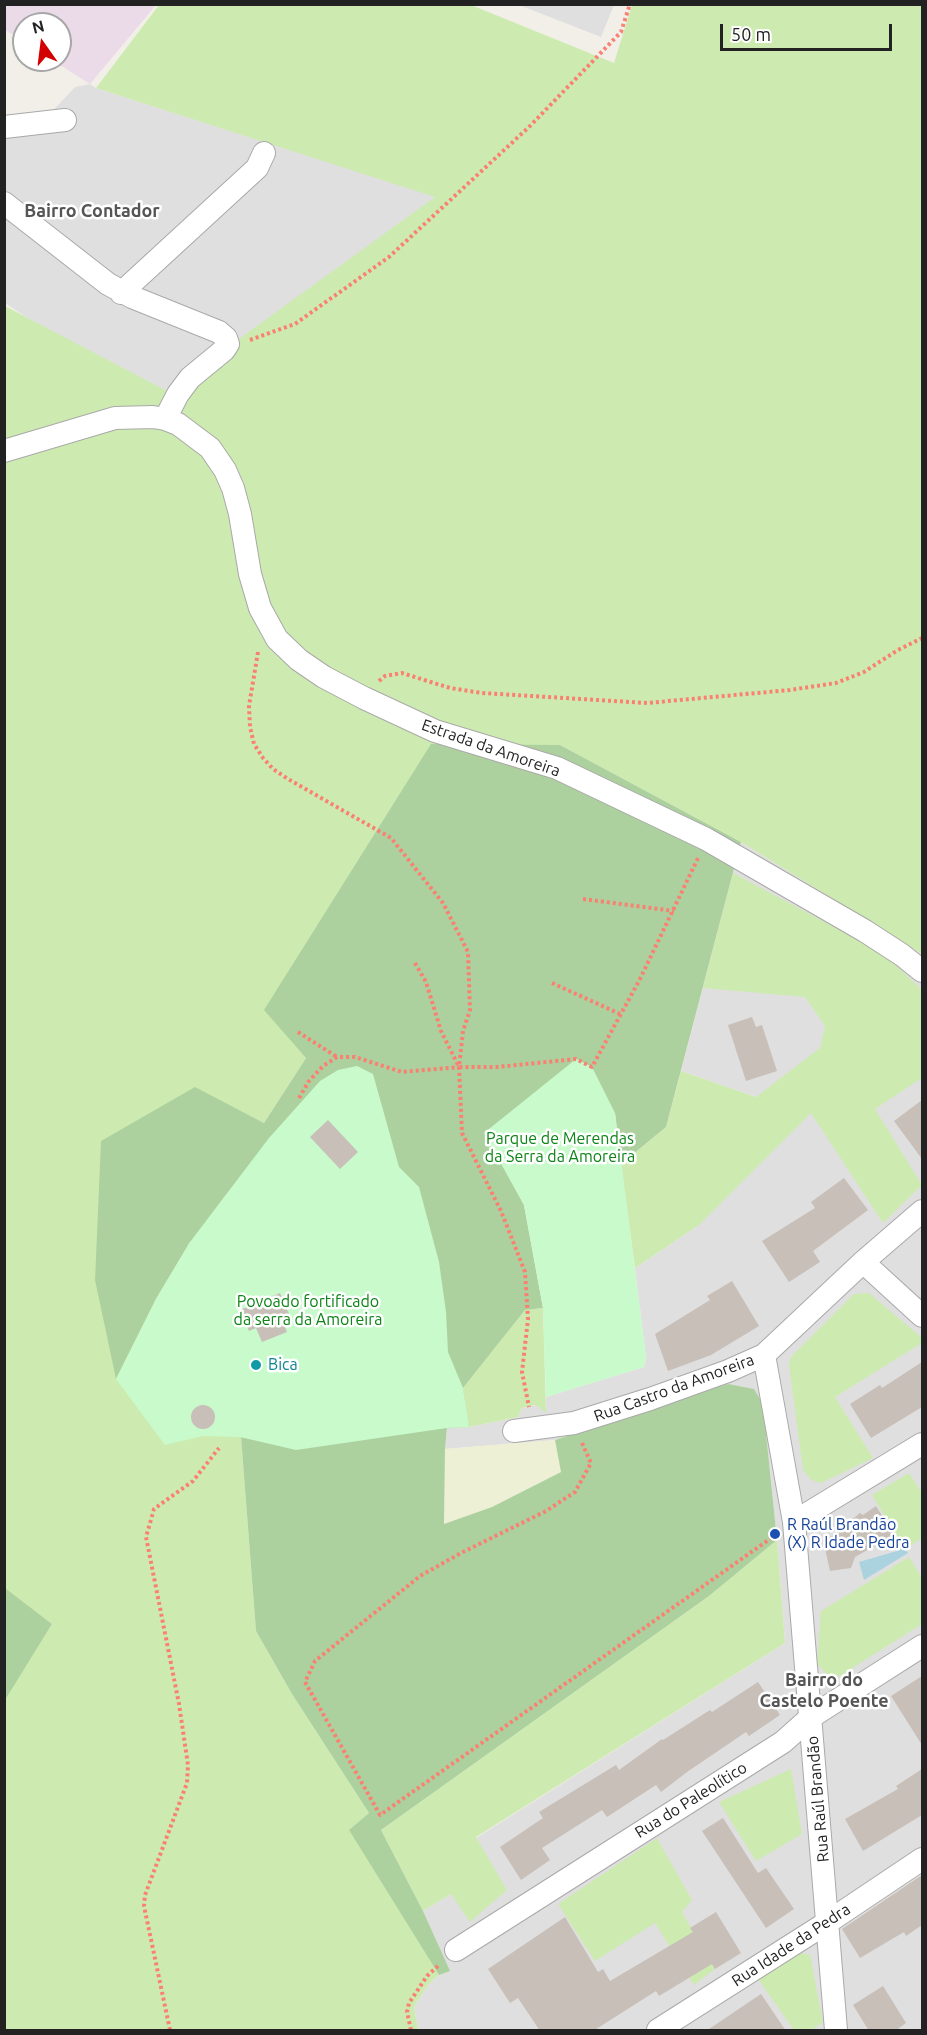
<!DOCTYPE html>
<html>
<head>
<meta charset="utf-8">
<style>
	body { margin:0 }
	#map { position:relative; width:927px; height:2035px; overflow:hidden; background:#f2efe9; font-family:Ubuntu,sans-serif }
	canvas { display:block }
	.frame { position:absolute; inset:0; border:6px solid #222; pointer-events:none }
	.north { position:absolute; left:12px; top:12px; width:60px; height:60px; box-sizing:border-box; background:#fff; border:2px solid #a7a7a7; border-radius:50%; rotate:346deg; font-size:16px; font-weight:700; line-height:24px; text-align:center; color:#222 }
	.north::after { content:''; display:block; margin:auto; width:21px; height:27px; background:#d40000; clip-path:polygon(50% 0,100% 100%,50% 72%,0 100%) }
	.scale { position:absolute; left:720px; top:24px; width:172px; height:27px; box-sizing:border-box; border:3px solid #222; border-top:0; padding-left:8px; font-size:18px; line-height:21px; white-space:nowrap; color:#222; -webkit-text-stroke:4px #fff; paint-order:stroke }
</style>
</head>
<body>
<div id="map">
<canvas width="927" height="2035"></canvas>
<div class="frame"></div>
<div class="north">N</div>
<div class="scale">50 m</div>
</div>
<script>
const c = document.querySelector('canvas').getContext('2d');
c.lineJoin = 'round';
function fillPath(path, color) { c.fillStyle = color; c.fill(path, 'evenodd'); }
const toPath = rows => new Path2D(rows.map(r => 'M' + r).join(''));
function trace(path, color, width, dash) { c.strokeStyle = color; c.lineWidth = width; c.lineCap = dash ? 'butt' : 'round'; c.setLineDash(dash || []); c.stroke(path); }
function label(font, color, halo, rows, align = 'center') {
  c.font = font + ' Ubuntu,sans-serif'; c.lineWidth = 5; c.setLineDash([]); c.textBaseline = 'middle'; c.strokeStyle = halo; c.fillStyle = color; for (const [text, x, y, turn = 0] of rows) {
    c.save(); c.translate(x, y); c.rotate((+turn || 0) * Math.PI / 180); c.textAlign = isNaN(turn) ? turn : align; if (halo) c.strokeText(text, 0, 0); c.fillText(text, 0, 0); c.restore();
  }
}
fillPath(toPath([
	[519,5,614,4,614,5,601,37],
	[90,84,96,88,436,196,335,284,167,392,94,362,5,303,4,123,47,117,75,87],
	[741,842,922,954,922,2030,418,2030,414,2007,428,1985,447,1968,423,1911,451,1894,476,1838,785,1643,777,1540,763,1404,686,1396,555,1440,445,1449,447,1428,469,1427,518,1417,522,1408,537,1405,546,1412,546,1397,644,1367,646,1357,635,1268,699,1225,756,1097,681,1071]
]), '#e0dfdf');
fillPath(toPath([
	[4,5,5,4,156,5,90,84,52,60,60,60,60,24,24,24,24,42,5,30]
]), '#ebdbe8');
fillPath(toPath([
	[555,1440,561,1472,492,1507,444,1524,445,1449]
]), '#eef0d5');
fillPath(toPath([
	[159,5,471,5,614,63,632,5,922,5,922,954,741,842,560,745,306,1058,264,1123,195,1088,156,1299,190,1242,249,1412,241,1437,256,1631,292,1694,369,1813,350,1830,439,1975,428,1985,414,2007,418,2030,5,2030,4,1700,52,1624,4,1588,5,306,167,391,435,197,96,88],
	[733,873,883,953,922,990,922,1078,875,1109,922,1185,883,1223,811,1113,699,1225,635,1268,621,1164,666,1127,681,1071,756,1097,820,1048,825,1026,805,997,703,988],
	[869,1293,922,1338,922,1343,835,1397,873,1458,821,1483,811,1480,803,1470,789,1365,791,1357,854,1294],
	[543,1308,546,1413,536,1405,522,1408,518,1417,469,1427,463,1388,525,1310],
	[909,1473,922,1493,922,1538,905,1549,872,1495],
	[777,1540,785,1643,476,1837,507,1890,470,1922,451,1894,423,1911,381,1830,709,1596],
	[909,1557,922,1578,922,1624,838,1677,828,1675,817,1664,821,1611],
	[791,1769,802,1834,756,1861,719,1802],
	[657,1838,692,1900,682,1912,715,1969,694,1985,655,1923,595,1961,558,1904],
	[802,1953,810,1955,823,2022,812,2030,794,2030,758,1979]
]), '#cdebb0');
fillPath(toPath([
	[431,744,560,745,741,842,666,1127,621,1164,615,1113,485,1133,524,1205,543,1308,525,1310,463,1388,469,1427,447,1428,445,1449,444,1524,492,1507,561,1472,555,1440,686,1396,728,1384,754,1389,763,1404,777,1540,709,1596,381,1830,423,1911,450,1971,439,1975,349,1830,369,1813,292,1694,256,1631,241,1437,190,1242,156,1299,116,1379,95,1280,101,1141,195,1087,264,1123,306,1058,264,1010],
	[5,1588,52,1624,5,1700]
]), '#add19e');
fillPath(toPath([
	[576,1059,592,1067,615,1113,646,1357,644,1367,546,1397,543,1308,524,1205,484,1133],
	[357,1066,373,1074,399,1167,419,1187,439,1262,446,1312,448,1352,463,1388,469,1427,447,1428,296,1450,240,1437,203,1436,165,1445,116,1379,156,1299,190,1242,269,1138,320,1081,338,1070]
]), '#c8facc');
fillPath(toPath([
	[900,1545,901,1549,905,1549,908,1553,864,1580,859,1562,897,1551,896,1547]
]), '#aad3df');
fillPath(toPath([
	[752,1017,756,1027,762,1025,777,1071,746,1081,728,1025],
	[922,1100,922,1159,894,1121],
	[328,1120,358,1152,340,1169,310,1137],
	[844,1178,868,1210,813,1251,820,1262,789,1282,762,1241,815,1208,811,1202],
	[732,1281,759,1326,711,1355,668,1371,655,1334,710,1300,707,1296],
	[280,1293,289,1314,281,1317,287,1332,262,1342,256,1328,249,1331,240,1310],
	[922,1362,922,1407,871,1438,850,1404,880,1385,882,1388],
	'191 1417a12 12 0 1 1 24 0a12 12 0 1 1-24 0Z',
	[876,1506,894,1535,855,1557,851,1568,830,1571,823,1539,832,1536,860,1513,863,1515],
	[922,1676,922,1745,891,1696],
	[758,1682,780,1715,749,1736,746,1732,687,1772,661,1792,656,1785,607,1817,602,1810,542,1848,550,1860,521,1880,500,1847,543,1818,539,1812,616,1765,619,1770,662,1739,663,1740,710,1710,712,1712],
	[922,1769,922,1815,863,1851,845,1819,898,1789,896,1786],
	[723,1818,758,1873,766,1868,794,1909,766,1928,702,1831],
	[922,1875,922,1925,906,1936,904,1932,860,1958,842,1929],
	[716,1912,741,1953,715,1969,712,1964,659,1996,656,1991,593,2031,540,2031,518,1998,510,2003,488,1969,565,1917,598,1972,603,1969,610,1981,693,1932,690,1928],
	[883,1986,906,2023,895,2031,869,2031,853,2005],
	[761,1994,786,2031,706,2031]
]), '#c7bfb8');
const minor = toPath([
	[4,127,65,120],
	[4,203,108,284,132,297,219,332,226,338,228,344,224,350,190,378,178,394,165,419],
	[121,293,257,168,264,153],
	[4,451,115,418,153,417,165,419,178,424,210,448,225,470,233,488,240,514,250,574,260,608,277,639,299,660,324,677,364,698,435,731,557,768,706,839,865,931,902,955,922,971],
	[863,1262,922,1316],
	[764,1355,794,1522,836,2030],
	[514,1431,574,1423,650,1399,728,1371,764,1355,863,1262,922,1211],
	[794,1522,922,1444],
	[456,1950,783,1742,811,1717,922,1646],
	[658,2030,828,1922,922,1859]
]);
trace(minor, '#a9a9a9', 24);
trace(toPath([
	[250,340,295,324,389,257,530,126,621,32,630,4],
	[258,652,249,706,250,727,254,744,263,758,273,769,288,779,391,838,443,903,468,952,470,1010,463,1031,459,1067,462,1133,501,1211,525,1272,528,1319,522,1372,529,1407],
	[379,681,385,676,402,673,450,688,482,693,647,703,790,690,836,683,864,672,898,650,922,638],
	[583,899,674,911],
	[415,963,426,982,441,1031,459,1067,497,1067,576,1059,592,1067,640,979,698,858],
	[552,983,620,1014],
	[298,1032,337,1057],
	[299,1098,309,1081,323,1066,337,1057,355,1057,402,1072,459,1067],
	[582,1443,591,1463,575,1492,546,1511,461,1553,420,1576,315,1661,305,1682,380,1815,774,1536],
	[170,2030,144,1906,145,1895,187,1783,188,1765,179,1704,146,1537,154,1509,193,1481,219,1448],
	[411,2030,407,2012,409,2003,427,1976,440,1964]
]), '#fa8072', 4, [3, 3]);
trace(minor, '#fff', 22);
for (const [x, y, r, color] of [
	[256,1365,6,"#0f9aa8"],
	[775,1534,6,"#1a4fb4"]
]) { const dot = new Path2D(); dot.arc(x, y, r, 0, 2 * Math.PI); c.fillStyle = color; c.fill(dot); trace(dot, '#fff', 2); }
label('16px', '#222', '#fff', [
	["Estrada da Amoreira",491,748,19],
	["Rua Castro da Amoreira",674,1388,-20],
	["Rua Raúl Brandão",818,1799,-95],
	["Rua do Paleolítico",691,1800,-32],
	["Rua Idade da Pedra",791,1945,-33]
]);
label('16px', '#0c8416', '#fff', [
	["Parque de Merendas",560,1139],
	["da Serra da Amoreira",560,1157],
	["Povoado fortificado",308,1302],
	["da serra da Amoreira",308,1320]
]);
label('16px', '#0d838f', '#fff', [
	["Bica",268,1365]
], 'left');
label('16px', '#164399', '#fff', [
	["R Raúl Brandão",787,1525],
	["(X) R Idade Pedra",787,1543]
], 'left');
label('bold 18px', '#555', '#fff', [
	["Bairro Contador",92,211],
	["Bairro do",824,1680],
	["Castelo Poente",824,1701]
]);
</script>
</body>
</html>
